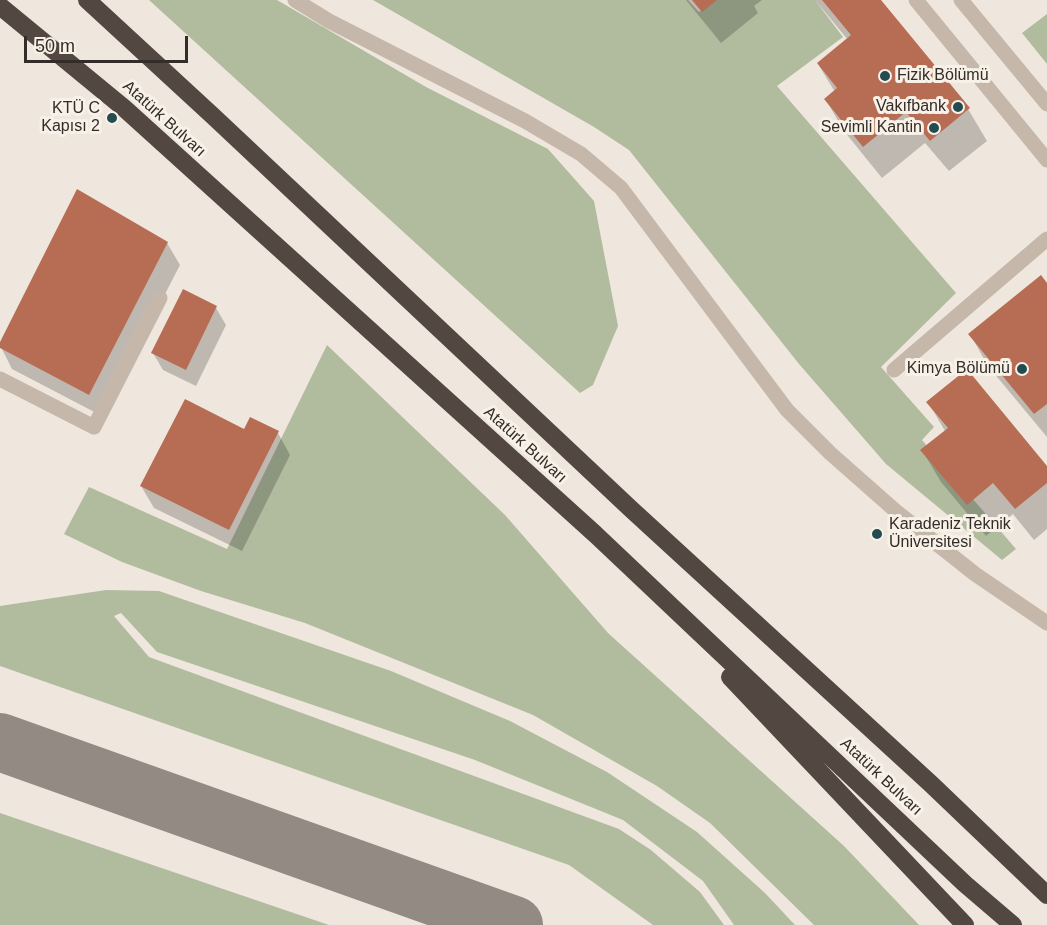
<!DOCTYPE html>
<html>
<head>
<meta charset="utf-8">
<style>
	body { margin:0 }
	#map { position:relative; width:1047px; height:925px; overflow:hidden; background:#efe7dd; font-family:Helvetica,sans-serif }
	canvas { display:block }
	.scale { position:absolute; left:24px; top:36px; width:164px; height:27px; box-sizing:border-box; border:3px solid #342c29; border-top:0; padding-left:8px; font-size:18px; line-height:21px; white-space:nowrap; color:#342c29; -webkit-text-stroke:4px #f7f1e8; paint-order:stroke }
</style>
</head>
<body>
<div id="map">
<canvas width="1047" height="925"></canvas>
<div class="scale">50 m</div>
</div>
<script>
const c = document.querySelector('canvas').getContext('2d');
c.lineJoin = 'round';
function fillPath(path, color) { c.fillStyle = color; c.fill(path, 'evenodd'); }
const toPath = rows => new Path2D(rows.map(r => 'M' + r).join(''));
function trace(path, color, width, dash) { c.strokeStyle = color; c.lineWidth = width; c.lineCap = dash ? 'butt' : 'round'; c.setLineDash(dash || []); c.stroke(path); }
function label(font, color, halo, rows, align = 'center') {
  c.font = font + ' Helvetica,sans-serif'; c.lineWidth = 6; c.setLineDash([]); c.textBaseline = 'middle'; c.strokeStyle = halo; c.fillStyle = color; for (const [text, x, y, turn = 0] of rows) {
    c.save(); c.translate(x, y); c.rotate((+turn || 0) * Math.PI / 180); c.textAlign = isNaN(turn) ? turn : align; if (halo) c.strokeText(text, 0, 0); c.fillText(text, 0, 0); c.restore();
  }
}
fillPath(toPath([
	[149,0,277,0,426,87,548,149,594,201,618,326,593,385,580,393],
	[373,0,688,0,699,12,713,0,815,0,843,37,777,86,956,293,881,367,934,427,922,440,1016,549,1002,560,886,464,799,364,629,150,594,127],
	[1047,14,1047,64,1022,33],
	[327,345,505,515,608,633,844,846,919,925,814,925,710,823,657,786,533,715,305,623,201,591,122,562,64,534,89,487,227,549],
	[106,590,159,591,391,671,510,721,607,772,697,832,765,893,795,925,734,925,703,881,623,820,475,760,157,652,121,613,114,616,149,657,619,829,651,850,700,892,724,925,653,925,569,865,0,666,0,606],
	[0,813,329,925,0,925]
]), '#b1bc9f');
fillPath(toPath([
	[686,0,762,0,754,6,758,13,721,43],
	[815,0,879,0,968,109,987,141,949,171,925,143,882,178,844,131,826,100,835,92,818,64,848,40],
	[167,243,180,265,102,416,12,369,0,345],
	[1047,285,1047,437,988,366,970,334],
	[216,308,226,325,196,386,163,370,153,353],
	[928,402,1047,468,1047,529,1034,540,1013,514,986,536,941,482,922,450,945,431],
	[244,431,278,433,290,455,242,551,154,508,141,486]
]), '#0003');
trace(toPath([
	[0,742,514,925]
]), '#928a83', 58);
fillPath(toPath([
	[692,0,717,0,702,12],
	[822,0,881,0,970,108,930,141,906,112,863,147,824,99,837,88,817,63,851,35],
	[77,189,168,242,89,395,0,348,0,342],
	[1041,275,1047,283,1047,404,1034,414,968,334],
	[183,289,217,306,186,370,151,353],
	[967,369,1047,466,1047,483,1015,509,993,483,967,505,920,450,948,428,926,402],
	[185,399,244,429,250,417,279,431,229,530,140,486]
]), '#b66d53');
trace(toPath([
	[295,0,329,21,525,121,581,154,621,188,787,410,830,453,898,513,975,574,1047,623],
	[916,0,1047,160],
	[961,0,1047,104],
	[894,370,1047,239],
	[0,379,94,427,160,298]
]), '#c5b7aa', 15);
trace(toPath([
	[87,0,214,117,632,510,931,784,1047,895],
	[0,6,124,108,595,534,965,884,1013,925],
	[730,677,965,925]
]), '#534741', 18);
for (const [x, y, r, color] of [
	[885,76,6,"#244c50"],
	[958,107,6,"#244c50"],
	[112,118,6,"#244c50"],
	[934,128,6,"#244c50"],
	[1022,369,6,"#244c50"],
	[877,534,6,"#244c50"]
]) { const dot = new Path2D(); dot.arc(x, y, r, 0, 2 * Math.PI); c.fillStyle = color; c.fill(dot); trace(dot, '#f7f1e8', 2); }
label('16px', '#342c29', '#f7f1e8', [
	["Fizik Bölümü",897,76,"left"],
	["Vakıfbank",946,107],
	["KTÜ C",100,109],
	["Kapısı 2",100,127],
	["Sevimli Kantin",922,128],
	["Kimya Bölümü",1010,369],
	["Karadeniz Teknik",889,525,"left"],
	["Üniversitesi",889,543,"left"]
], 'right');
label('16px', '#342c29', '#f7f1e8', [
	["Atatürk Bulvarı",164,119,42],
	["Atatürk Bulvarı",525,445,42],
	["Atatürk Bulvarı",881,777,43]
]);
</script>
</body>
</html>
